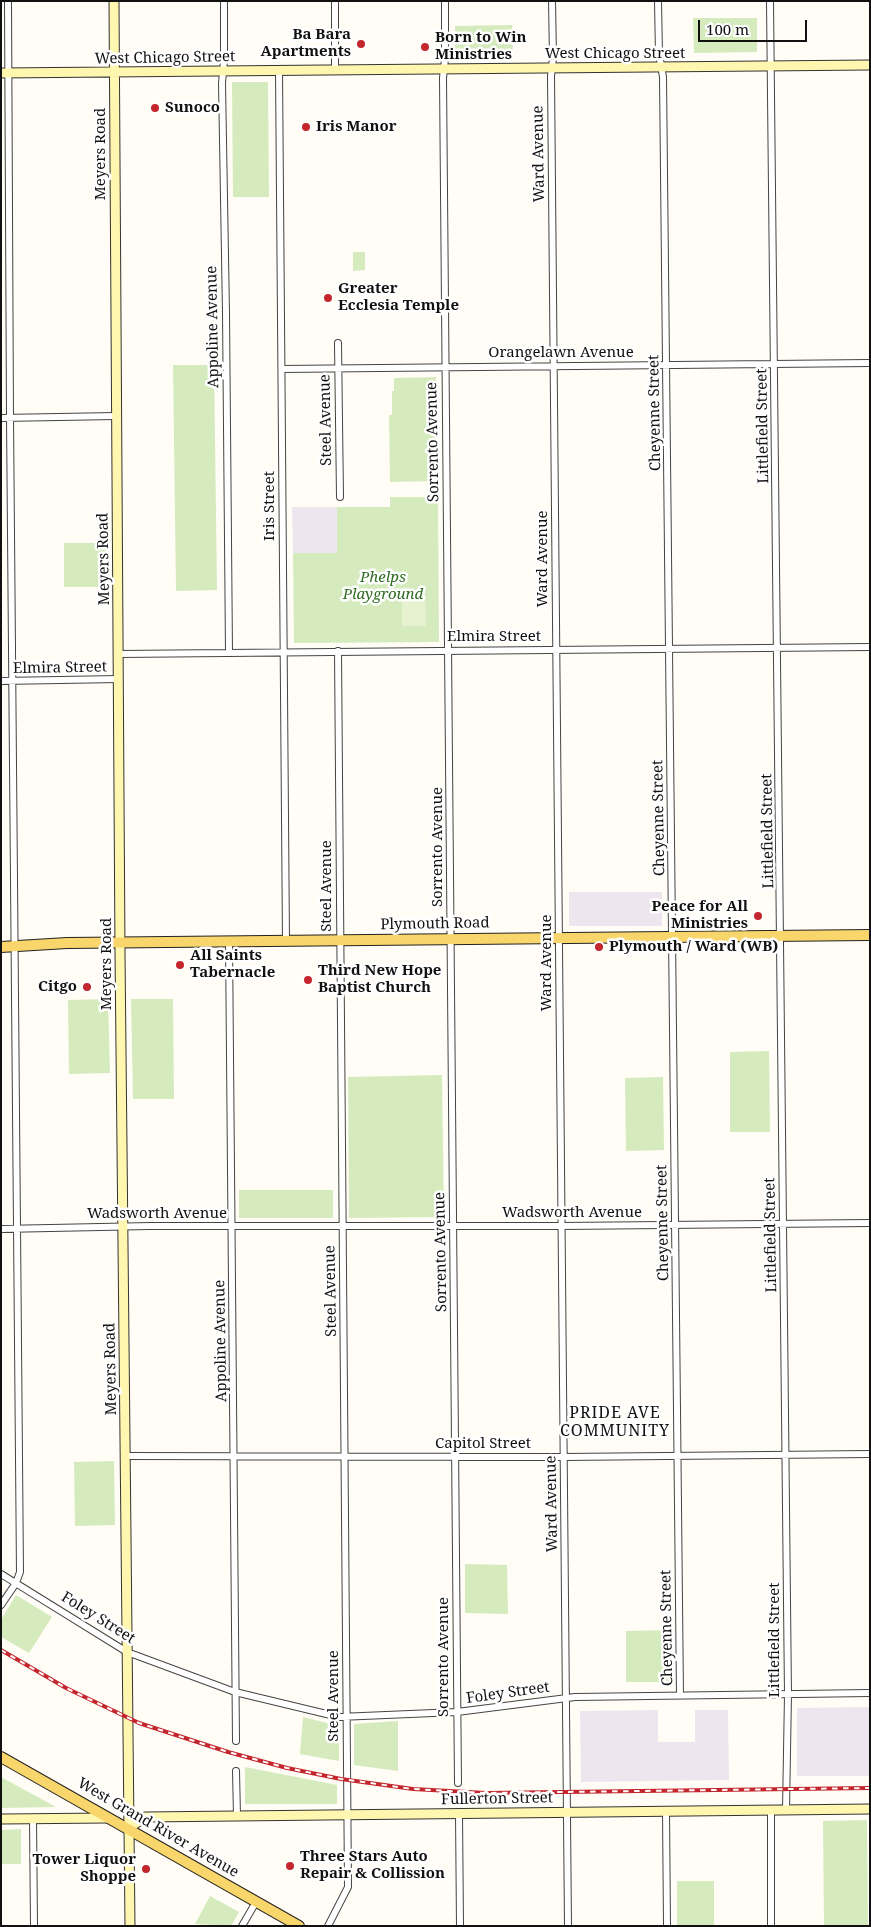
<!DOCTYPE html>
<html>
<head>
<meta charset="utf-8">
<style>
	body { margin:0 }
	#map { position:relative; width:871px; height:1927px; overflow:hidden; background:#fffdf5; font-family:"Noto Serif",serif }
	canvas { display:block }
	.frame { position:absolute; inset:0; border:2px solid #111; pointer-events:none }
	.scale { position:absolute; left:698px; top:20px; width:109px; height:22px; box-sizing:border-box; border:2px solid #111; border-top:0; padding-left:6px; font-size:15px; line-height:18px; white-space:nowrap; color:#111; -webkit-text-stroke:4px #fff; paint-order:stroke }
</style>
</head>
<body>
<div id="map">
<canvas width="871" height="1927"></canvas>
<div class="frame"></div>
<div class="scale">100 m</div>
</div>
<script>
const c = document.querySelector('canvas').getContext('2d');
c.lineJoin = 'round';
function fillPath(path, color) { c.fillStyle = color; c.fill(path, 'evenodd'); }
const toPath = rows => new Path2D(rows.map(r => 'M' + r).join(''));
function trace(path, color, width, dash) { c.strokeStyle = color; c.lineWidth = width; c.lineCap = dash ? 'butt' : 'round'; c.setLineDash(dash || []); c.stroke(path); }
function label(font, color, halo, rows, align = 'center') {
  c.font = font + ' "Noto Serif",serif'; c.lineWidth = 5; c.setLineDash([]); c.textBaseline = 'middle'; c.strokeStyle = halo; c.fillStyle = color; for (const [text, x, y, turn = 0] of rows) {
    c.save(); c.translate(x, y); c.rotate((+turn || 0) * Math.PI / 180); c.textAlign = isNaN(turn) ? turn : align; if (halo) c.strokeText(text, 0, 0); c.fillText(text, 0, 0); c.restore();
  }
}
fillPath(toPath([
	[292,507,337,507,337,553,293,553],
	[569,892,662,892,662,926,569,926],
	[870,1707,870,1776,797,1776,797,1708],
	[658,1710,658,1742,695,1742,695,1710,728,1710,729,1780,581,1782,580,1711]
]), '#eee6ef');
fillPath(toPath([
	[693,18,757,18,757,52,694,53],
	[512,25,513,57,455,58,455,26],
	[232,82,268,82,269,197,233,197],
	[353,252,365,252,365,270,353,271],
	[173,365,214,365,217,590,176,591],
	[436,377,437,481,390,482,389,415,392,415,392,391,394,391,394,378],
	[390,497,438,497,439,642,294,643,293,553,337,553,337,507,390,507],
	[64,543,106,543,106,587,64,587],
	[108,999,110,1073,69,1074,68,1000],
	[131,999,173,999,174,1099,133,1099],
	[769,1051,770,1132,730,1132,730,1052],
	[442,1075,444,1217,349,1218,348,1077],
	[663,1077,664,1150,626,1151,625,1078],
	[239,1190,333,1190,333,1218,239,1218],
	[114,1461,115,1525,75,1526,74,1462],
	[465,1564,507,1565,508,1614,465,1613],
	[16,1595,52,1617,29,1653,1,1637,1,1620],
	[669,1630,669,1682,626,1682,626,1631],
	[303,1717,339,1726,339,1761,300,1754],
	[398,1721,398,1771,354,1765,354,1724],
	[245,1767,337,1785,337,1804,245,1804],
	[1,1777,56,1807,1,1808],
	[867,1820,868,1926,824,1926,823,1821],
	[21,1829,21,1864,1,1864,1,1830],
	[677,1881,714,1881,714,1926,677,1926],
	[210,1896,239,1912,231,1926,195,1924]
]), '#d5ebbd');
fillPath(toPath([
	[425,591,426,626,402,626,402,592]
]), '#e6f2cf');
const street = toPath([
	[224,1,224,61,222,83,226,313,229,653],
	[335,1,335,70],
	[445,1,445,59,443,78,458,1783],
	[552,1,553,58,551,76,568,1926],
	[658,1,659,54,663,77,680,1695],
	[770,1,788,1694,786,1810],
	[279,70,286,941],
	[338,343,340,497],
	[282,369,870,363],
	[1,418,116,416],
	[119,654,870,647],
	[1,681,119,679],
	[229,941,236,1741],
	[1,1229,150,1226,562,1226,870,1223],
	[125,1456,564,1457,870,1454],
	[1,1574,127,1652,235,1692,339,1717,457,1712,575,1697,870,1693],
	[1,1605,16,1583,20,1572,10,418,8,1],
	[236,1771,237,1816],
	[771,1810,771,1926],
	[666,1811,667,1926],
	[459,1813,460,1926],
	[33,1818,34,1926],
	[242,1926,256,1902],
	[328,1926,348,1887,338,651]
]);
const secondary = toPath([
	[114,1,120,952,130,1926],
	[1,73,870,65],
	[1,1819,108,1818],
	[129,1828,145,1817,870,1809]
]);
const primary = toPath([
	[1,947,67,943,870,935],
	[1,1757,299,1926]
]);
trace(street, '#444', 8);
trace(secondary, '#333', 11);
trace(primary, '#222', 12);
trace(street, '#fff', 6);
trace(secondary, '#fff6b0', 9);
trace(primary, '#f9d66b', 10);
const rail = toPath([
	[1,1650,66,1688,139,1723,228,1752,287,1768,341,1779,413,1789,486,1793,870,1788]
]);
trace(rail, '#c4262e', 4);
trace(rail, '#fff', 2, [5.5]);
for (const [x, y, r, color] of [
	[361,44,5,"#c4262e"],
	[425,47,5,"#c4262e"],
	[155,108,5,"#c4262e"],
	[306,127,5,"#c4262e"],
	[328,298,5,"#c4262e"],
	[758,916,5,"#c4262e"],
	[599,947,5,"#c4262e"],
	[180,965,5,"#c4262e"],
	[308,980,5,"#c4262e"],
	[87,987,5,"#c4262e"],
	[290,1866,5,"#c4262e"],
	[146,1869,5,"#c4262e"]
]) { const dot = new Path2D(); dot.arc(x, y, r, 0, 2 * Math.PI); c.fillStyle = color; c.fill(dot); trace(dot, '#fff', 2); }
label('bold 15px', '#111', '#fff', [
	["Ba Bara",351,35,"right"],
	["Apartments",351,52,"right"],
	["Born to Win",435,38],
	["Ministries",435,55],
	["Sunoco",165,108],
	["Iris Manor",316,127],
	["Greater",338,289],
	["Ecclesia Temple",338,306],
	["Peace for All",748,907,"right"],
	["Ministries",748,924,"right"],
	["Plymouth / Ward (WB)",609,947],
	["All Saints",190,956],
	["Tabernacle",190,973],
	["Third New Hope",318,971],
	["Baptist Church",318,988],
	["Citgo",77,987,"right"],
	["Three Stars Auto",300,1857],
	["Repair & Collission",300,1874],
	["Tower Liquor",136,1860,"right"],
	["Shoppe",136,1877,"right"]
], 'left');
label('15px', '#111', '#fff', [
	["West Chicago Street",615,54],
	["West Chicago Street",165,58,-1],
	["Meyers Road",101,154,-90],
	["Ward Avenue",539,154,-91],
	["Appoline Avenue",213,327,-91],
	["Orangelawn Avenue",561,353],
	["Cheyenne Street",655,413,-91],
	["Steel Avenue",326,420,-91],
	["Littlefield Street",763,426,-91],
	["Sorrento Avenue",433,442,-91],
	["Iris Street",270,506,-90],
	["Meyers Road",104,559,-91],
	["Ward Avenue",543,559,-90],
	["Elmira Street",494,637],
	["Elmira Street",60,668,-1],
	["Cheyenne Street",659,818,-91],
	["Littlefield Street",768,831,-91],
	["Sorrento Avenue",438,847,-90],
	["Steel Avenue",327,886,-90],
	["Plymouth Road",435,924,-1],
	["Ward Avenue",547,963,-90],
	["Meyers Road",107,964,-90],
	["Wadsworth Avenue",572,1213],
	["Wadsworth Avenue",157,1214],
	["Cheyenne Street",663,1223,-91],
	["Littlefield Street",771,1235,-91],
	["Sorrento Avenue",441,1252,-91],
	["Steel Avenue",331,1291,-91],
	["Appoline Avenue",221,1341,-91],
	["Meyers Road",111,1369,-91],
	["Capitol Street",483,1444],
	["Ward Avenue",552,1504,-91],
	["Foley Street",98,1618,32],
	["Cheyenne Street",667,1628,-91],
	["Littlefield Street",775,1640,-90],
	["Sorrento Avenue",444,1657,-90],
	["Foley Street",508,1693,-8],
	["Steel Avenue",334,1696,-90],
	["Fullerton Street",497,1799,-1],
	["West Grand River Avenue",158,1828,30]
]);
label('italic 15px', '#2f6b1f', '#fff', [
	["Phelps",383,578],
	["Playground",383,595]
]);
c.letterSpacing = '1px';
label('16px', '#111', '#fff', [
	["PRIDE AVE",615,1413],
	["COMMUNITY",615,1431]
]);
c.letterSpacing = '0px';
</script>
</body>
</html>
